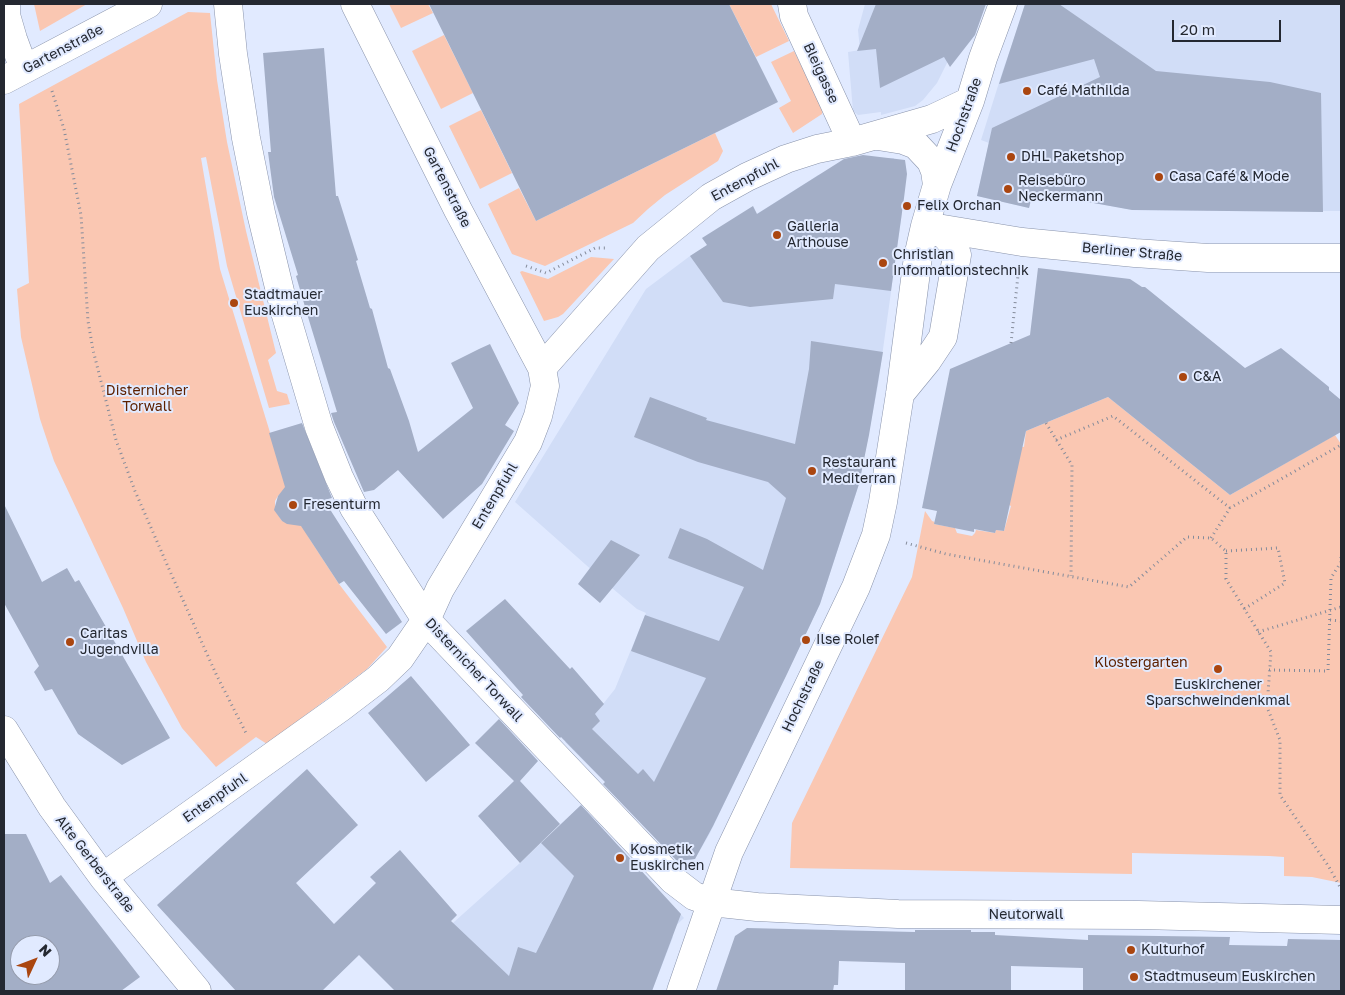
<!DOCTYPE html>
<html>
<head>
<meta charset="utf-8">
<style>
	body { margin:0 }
	#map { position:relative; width:1345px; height:995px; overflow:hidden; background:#e1eaff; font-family:"Golos Text",sans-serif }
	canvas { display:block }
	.frame { position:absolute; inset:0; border:5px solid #242831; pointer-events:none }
	.north { position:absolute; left:10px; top:935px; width:50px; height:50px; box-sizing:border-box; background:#e1eaff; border:1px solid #959cad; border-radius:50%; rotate:47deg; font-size:14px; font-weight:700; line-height:20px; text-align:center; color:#242831 }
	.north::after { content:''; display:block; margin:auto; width:18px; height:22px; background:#aa4610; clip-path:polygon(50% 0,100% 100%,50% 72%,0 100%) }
	.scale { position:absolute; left:1172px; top:20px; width:109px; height:22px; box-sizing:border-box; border:2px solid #242831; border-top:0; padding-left:6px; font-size:15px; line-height:18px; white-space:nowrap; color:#242831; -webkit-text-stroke:4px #e1eaff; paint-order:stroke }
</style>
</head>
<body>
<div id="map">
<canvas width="1345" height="995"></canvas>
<div class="frame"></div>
<div class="north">N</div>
<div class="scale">20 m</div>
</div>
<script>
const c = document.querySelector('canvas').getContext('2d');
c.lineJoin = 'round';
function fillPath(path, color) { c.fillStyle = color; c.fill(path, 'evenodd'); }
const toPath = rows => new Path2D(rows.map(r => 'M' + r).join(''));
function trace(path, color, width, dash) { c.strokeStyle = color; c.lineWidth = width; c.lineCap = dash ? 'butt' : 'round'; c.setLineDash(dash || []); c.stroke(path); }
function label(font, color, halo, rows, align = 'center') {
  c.font = font + ' "Golos Text",sans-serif'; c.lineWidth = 4; c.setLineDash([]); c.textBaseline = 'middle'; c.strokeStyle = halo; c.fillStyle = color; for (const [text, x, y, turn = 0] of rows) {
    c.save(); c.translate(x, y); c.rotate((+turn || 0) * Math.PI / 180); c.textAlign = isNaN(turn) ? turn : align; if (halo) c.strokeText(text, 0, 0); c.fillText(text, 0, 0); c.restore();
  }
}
fillPath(toPath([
	[865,4,971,4,955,47,937,83,923,100,915,106,881,115,881,112,858,115,853,111,848,52,860,50,858,30],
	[1026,4,1341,4,1341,211,1133,210,1033,192,1029,208,977,196,989,143,981,140,1003,70],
	[889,158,894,158,902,213,878,385,859,484,820,604,710,833,695,859,683,861,565,742,595,714,615,689,646,613,637,609,612,588,515,502,646,289,690,256,812,179,818,175],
	[580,806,684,918,668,933,673,937,652,991,478,991,435,939,520,863]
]), '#d1ddf7');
fillPath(toPath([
	[34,4,87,4,40,31],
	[389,4,428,4,433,13,401,28],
	[729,4,771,4,789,41,756,57],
	[188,12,210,13,217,80,227,142,246,231,276,353,268,360,277,391,287,394,290,404,269,408,227,266,206,157,201,158,220,269,287,488,278,496,275,501,275,510,282,521,301,523,309,538,339,584,387,647,367,669,267,744,256,737,216,767,182,728,146,662,123,608,54,461,40,419,21,337,17,289,29,283,19,104],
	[444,35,473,93,441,109,412,51],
	[794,51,823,109,822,114,793,133,779,108,791,101,771,62],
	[481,110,512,173,480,189,449,126],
	[715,133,723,151,718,161,665,195,648,209,633,223,545,266,512,254,488,204,519,188,536,221],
	[591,257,614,259,563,314,558,317,544,321,520,272,522,271,548,279],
	[1108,397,1230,495,1335,435,1341,444,1341,883,1312,877,1284,876,1284,857,1269,856,1132,853,1132,874,790,868,792,823,912,577,925,511,932,521,935,522,934,524,955,528,957,533,972,536,975,533,976,530,995,533,996,530,1004,531,1011,506,1009,505,1019,446,1024,447,1026,431]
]), '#fac7b2');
fillPath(toPath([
	[429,4,729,4,778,102,536,221],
	[876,4,986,4,975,35,950,67,944,57,880,88,876,49,857,51],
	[1025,4,1059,4,1156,71,1270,82,1321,93,1323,212,1132,210,1033,192,1029,208,977,196,992,128,1100,77,1094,59,999,84],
	[324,48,336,196,338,196,358,260,356,261,370,308,372,309,388,368,390,369,409,421,418,452,473,408,451,363,479,349,490,344,519,403,505,425,514,431,482,484,443,519,398,470,374,490,364,492,334,422,331,413,337,412,308,317,296,276,298,275,274,197,268,152,271,152,263,53],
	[863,155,905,160,907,174,904,198,891,291,835,284,833,299,750,307,723,302,690,256,707,245,702,238,753,206,757,214,844,159],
	[1038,268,1130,279,1142,287,1145,287,1245,368,1281,348,1329,387,1329,390,1341,400,1341,432,1230,495,1108,397,1026,431,1004,531,996,530,995,533,974,529,974,532,934,524,937,511,922,508,950,369,1030,335],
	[811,341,883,352,869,435,859,484,820,604,787,674,713,826,695,859,677,861,603,784,605,782,561,737,560,738,521,697,523,695,466,631,505,599,570,669,572,667,604,704,595,714,600,721,592,729,638,774,643,769,654,782,706,678,631,651,645,615,719,641,744,587,668,558,680,528,707,539,763,570,786,498,768,482,698,462,634,437,650,397,707,418,706,420,795,444,809,369],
	[302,423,332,498,324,500,402,622,386,634,344,581,339,584,301,526,287,524,282,521,274,510,278,496,285,487,269,433],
	[4,504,42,582,67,568,75,582,79,580,170,738,122,765,78,734,52,689,45,691,34,672,39,666,4,603],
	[611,540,640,555,600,603,578,584],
	[411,676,470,745,426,782,368,713],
	[499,719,538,761,520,781,560,824,520,863,478,816,514,781,475,743],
	[307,769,358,825,296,883,334,924,376,883,370,877,400,850,457,915,451,921,509,976,518,947,536,953,574,876,541,843,581,805,681,914,652,991,395,991,359,955,322,991,236,991,157,905],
	[4,834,26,834,50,883,61,875,140,977,121,991,4,991],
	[20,945,50,945,50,975,20,975],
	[747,928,915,932,915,930,971,930,971,932,995,932,995,935,1088,940,1088,935,1230,937,1229,945,1287,946,1288,939,1341,940,1341,991,1083,991,1083,968,1011,966,1011,991,905,991,905,963,839,961,838,985,834,985,833,991,716,991,735,936]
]), '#a3aec6');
const minor = toPath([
	[6,4,6,15,13,39,24,69],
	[228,4,233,54,246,138,261,213,285,312,319,427,339,477,354,508,426,620,673,880,694,896,711,902,757,907,898,914,1139,915,1341,920],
	[792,4,794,16,852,142],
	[4,80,148,4],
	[878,136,903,140,916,145,931,161,935,171,937,185],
	[925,226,1022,242,1135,253,1208,258,1341,258],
	[542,368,648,248,711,197,747,177,786,159,817,149,852,142,932,119,970,101],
	[900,394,927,361,943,337,957,255,954,246,946,236,929,227],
	[4,730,52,807,103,877,197,991],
	[103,877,340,708,378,679,400,658,426,620,440,589,528,442,538,416,545,386,542,368,458,210,355,4],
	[681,991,729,852,856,587,876,535,883,502,900,394,918,257,925,226,937,185,970,101,983,58,1003,4]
]);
trace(minor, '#8993ab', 29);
trace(toPath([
	[52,91,64,129,81,215,88,321,93,350,116,440,135,491,169,569,216,674,247,735],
	[526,266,546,273,595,248,605,248],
	[1011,343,1018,275],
	[1046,423,1072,465,1071,576],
	[1056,440,1113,416,1230,508],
	[1211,538,1230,508,1341,445],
	[906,543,946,554,1129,587,1187,537,1211,538,1226,551,1226,579,1271,652,1267,707,1280,740,1280,795,1329,867,1340,887],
	[1226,551,1278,548,1285,583,1244,609],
	[1330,620,1341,621],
	[1258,632,1341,607],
	[1269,670,1328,671,1331,578,1341,562,1341,555]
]), '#848b9a', 3, [1, 4]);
trace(minor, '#fff', 28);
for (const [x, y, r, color] of [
	[1027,91,5,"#aa4610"],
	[1011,157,5,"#aa4610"],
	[1159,177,5,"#aa4610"],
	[1008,189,5,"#aa4610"],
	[907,206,5,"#aa4610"],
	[777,235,5,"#aa4610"],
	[883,263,5,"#aa4610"],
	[234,303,5,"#aa4610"],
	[1183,377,5,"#aa4610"],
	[812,471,5,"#aa4610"],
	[293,505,5,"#aa4610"],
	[806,640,5,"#aa4610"],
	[70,642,5,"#aa4610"],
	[1218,669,5,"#aa4610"],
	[620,858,5,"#aa4610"],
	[1131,950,5,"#aa4610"],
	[1134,977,5,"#aa4610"]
]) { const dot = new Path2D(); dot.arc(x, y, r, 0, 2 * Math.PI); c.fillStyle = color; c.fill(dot); trace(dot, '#e1eaff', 2); }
label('14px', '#242831', '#e1eaff', [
	["Gartenstraße",63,49,-28],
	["Bleigasse",821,73,65],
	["Hochstraße",964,115,-70],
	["Entenpfuhl",745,180,-28],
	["Gartenstraße",447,187,63],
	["Berliner Straße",1132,252,5],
	["Entenpfuhl",495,496,-59],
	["Disternicher Torwall",474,670,47],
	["Hochstraße",803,696,-64],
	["Entenpfuhl",215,798,-35],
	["Alte Gerberstraße",95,864,52],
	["Neutorwall",1026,915]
]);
label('14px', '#242831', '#e1eaff', [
	["Café Mathilda",1037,91],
	["DHL Paketshop",1021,157],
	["Casa Café & Mode",1169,177],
	["Reisebüro",1018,181],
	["Neckermann",1018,197],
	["Felix Orchan",917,206],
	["Galleria",787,227],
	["Arthouse",787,243],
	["Christian",893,255],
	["Informationstechnik",893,271],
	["Stadtmauer",244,295],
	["Euskirchen",244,311],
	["C&A",1193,377],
	["Restaurant",822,463],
	["Mediterran",822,479],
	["Fresenturm",303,505],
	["Caritas",80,634],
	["Jugendvilla",80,650],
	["Ilse Rolef",816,640],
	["Euskirchener",1218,685,"center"],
	["Sparschweindenkmal",1218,701,"center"],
	["Kosmetik",630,850],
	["Euskirchen",630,866],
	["Kulturhof",1141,950],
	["Stadtmuseum Euskirchen",1144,977]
], 'left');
label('14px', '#5e2101', '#e1eaff', [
	["Disternicher",147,391],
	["Torwall",147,407],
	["Klostergarten",1141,663]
]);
</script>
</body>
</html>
